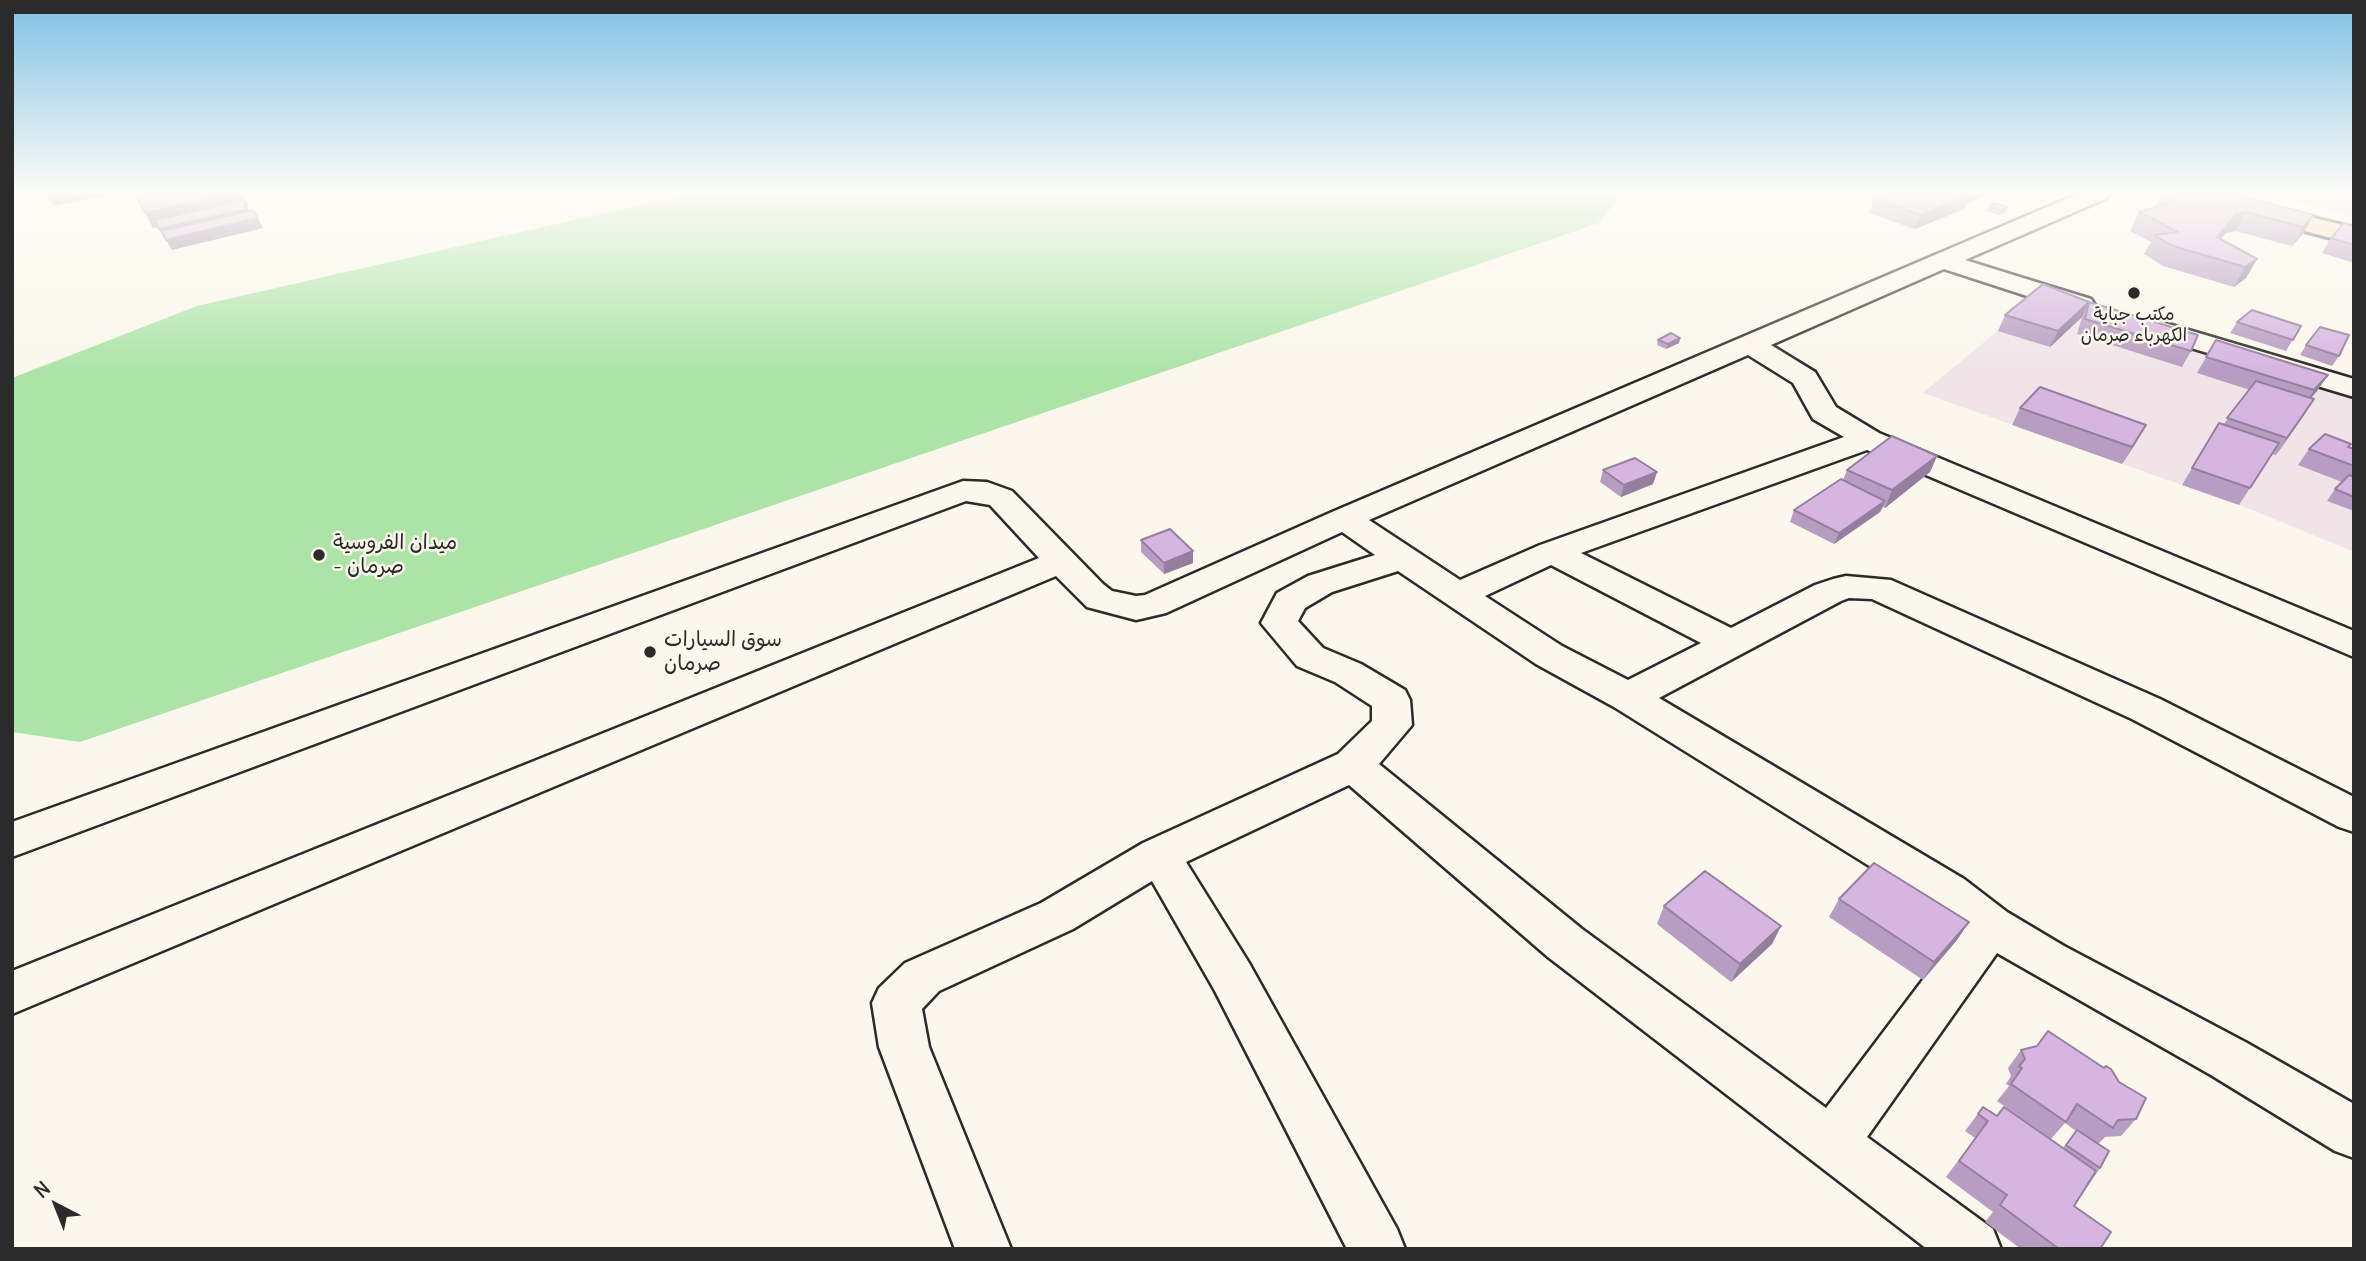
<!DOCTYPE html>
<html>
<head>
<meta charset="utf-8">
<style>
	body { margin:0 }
	#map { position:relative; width:2366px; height:1261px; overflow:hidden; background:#fbf7ec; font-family:Delius,sans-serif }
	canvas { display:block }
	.frame { position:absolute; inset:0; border:14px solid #2b2b2b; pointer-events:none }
	.north { position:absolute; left:21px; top:1170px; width:70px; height:70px; -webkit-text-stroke:5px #fbf7ec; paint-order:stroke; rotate:318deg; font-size:19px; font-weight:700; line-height:28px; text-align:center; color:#2b2b2b }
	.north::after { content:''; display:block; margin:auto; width:24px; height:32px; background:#2b2b2b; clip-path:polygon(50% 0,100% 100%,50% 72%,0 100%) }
</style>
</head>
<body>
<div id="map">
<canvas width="2366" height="1261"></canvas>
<div class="frame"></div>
<div class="north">N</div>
</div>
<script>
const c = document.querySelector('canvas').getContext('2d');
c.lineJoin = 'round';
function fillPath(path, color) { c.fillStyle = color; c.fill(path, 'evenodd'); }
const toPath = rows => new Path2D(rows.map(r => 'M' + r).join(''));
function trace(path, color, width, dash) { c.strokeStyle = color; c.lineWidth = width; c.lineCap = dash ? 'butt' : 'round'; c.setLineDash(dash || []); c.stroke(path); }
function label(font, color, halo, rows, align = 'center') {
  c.font = font + ' Delius,"Playpen Sans Arabic",sans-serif'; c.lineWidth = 5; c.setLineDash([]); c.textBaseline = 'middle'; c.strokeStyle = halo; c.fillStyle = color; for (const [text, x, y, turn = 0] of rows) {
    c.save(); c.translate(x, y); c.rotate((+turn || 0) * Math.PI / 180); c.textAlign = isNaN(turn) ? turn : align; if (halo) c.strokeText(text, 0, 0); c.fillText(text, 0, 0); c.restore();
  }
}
fillPath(toPath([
	[2261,193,2354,193,2354,217],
	[2036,299,2354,393,2354,552,2255,511,1923,393]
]), '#f0e4e9');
fillPath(toPath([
	[692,193,1623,193,1599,223,80,742,12,732,12,378,197,306]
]), '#ace4a8');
const minor = toPath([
	[2080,193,2110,193,2107,198,1965,260,2091,299,2095,305,2091,311,2082,313,2073,311,1944,269,1771,345,1815,372,1836,407,1879,433,2354,631,2354,657,1867,450,1581,553,1731,628,1815,585,1833,579,1846,576,1891,580,2160,699,2354,797,2354,832,2339,827,2132,719,1872,599,1849,598,1841,601,1659,698,1964,879,2007,912,2064,946,2247,1043,2354,1104,2354,1158,2335,1151,2211,1075,1997,953,1867,1137,1993,1229,2001,1249,1927,1249,1548,957,1349,785,1186,862,1249,963,1397,1229,1405,1249,1347,1249,1215,991,1152,881,1073,929,939,991,922,1009,929,1047,1011,1249,955,1249,879,1047,872,1003,879,988,905,963,1041,903,1143,843,1338,754,1372,721,1372,706,1335,682,1297,666,1261,623,1277,593,1308,576,1375,555,1342,532,1166,613,1136,620,1087,607,1056,576,12,1014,12,971,1039,558,990,505,966,501,12,857,12,822,963,481,987,482,1012,491,1103,584,1112,591,1136,596,1145,595,1332,512,2080,193],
	[1748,355,1793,383,1813,419,1844,437,1540,545,1460,580,1369,520,1748,355],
	[1551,565,1701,643,1628,680,1562,646,1485,596,1551,565],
	[1398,571,1536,664,1614,707,1932,905,1962,928,1826,1108,1582,929,1379,764,1412,725,1410,700,1405,690,1361,664,1323,648,1298,621,1305,608,1332,592,1398,571],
	[2148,318,2354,379,2354,397,2138,332,2134,326,2138,320,2148,318]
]);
const major = toPath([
	[2175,193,2215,193,2354,228,2354,244,2179,198,2175,193]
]);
trace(minor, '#2b2b2b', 5);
trace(major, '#2b2b2b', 6);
fillPath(minor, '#fbf7ec');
fillPath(major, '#faddab');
fillPath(toPath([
	[1832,193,1853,193,1842,197],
	[1889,193,1992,193,1966,204,1964,209,1915,229,1869,213,1874,199],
	[2162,193,2230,193,2314,215,2303,234,2292,246,2235,231,2226,233,2221,239,2257,259,2246,278,2234,287,2163,266,2144,254,2151,242,2130,231,2139,212,2155,207],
	[1989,206,2006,212,1998,215,1987,211],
	[2354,227,2354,263,2322,253,2331,238],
	[2089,302,2191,351,2182,367,2077,334,2082,317,2050,347,1998,331,2005,315],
	[2237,322,2301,326,2286,351,2230,333],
	[1680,338,1679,343,1666,349,1657,345,1658,340],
	[2216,340,2328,375,2317,391,2311,398,2304,415,2276,455,2272,454,2239,505,2182,485,2219,423,2223,425,2250,390,2197,373],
	[2306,345,2339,356,2332,366,2300,355],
	[2020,408,2137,441,2122,464,2012,425],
	[2309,449,2354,449,2354,511,2327,501,2335,489,2342,482,2298,465],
	[1937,456,1930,472,1885,508,1883,507,1880,512,1834,544,1790,522,1794,510,1843,480,1847,470],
	[1603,470,1657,472,1653,484,1621,497,1600,482],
	[1141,540,1193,563,1164,574,1141,552],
	[1839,899,1969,922,1957,940,1923,980,1829,917],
	[1664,906,1781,926,1772,944,1731,982,1657,924],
	[2021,1050,2136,1119,2121,1136,2105,1137,2098,1144,2100,1168,2074,1206,2100,1249,2021,1249,1985,1222,1993,1212,1946,1177,1975,1138,1965,1131,1983,1107,1997,1116,2004,1107,2063,1148,2076,1131,2065,1123,2051,1139,1997,1101,2009,1086,2006,1084,2011,1076,2008,1068]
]), '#b89dc2');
fillPath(toPath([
	[66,193,108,193,108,195,54,206,48,197],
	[236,193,242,193,249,206,153,228,145,213],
	[1844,193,1853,193,1842,197],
	[1973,193,1992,193,1966,204,1964,209,1915,229,1921,215],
	[2008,207,2006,212,1998,215,2001,210],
	[247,209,252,218,164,239,159,229],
	[2245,212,2235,231,2226,233,2206,256,2217,237,2236,214],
	[2314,215,2303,234,2292,246,2303,227],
	[258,218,263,228,172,250,166,240],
	[2257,259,2246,278,2234,287,2245,267],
	[2089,302,2082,317,2050,347,2058,331],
	[1680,338,1679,343,1666,349,1668,344],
	[2328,375,2317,391,2303,407,2314,390],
	[2314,399,2304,415,2276,455,2287,438],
	[2146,425,2137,441,2122,464,2132,447],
	[1937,456,1930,472,1885,508,1892,490],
	[1657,472,1653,484,1621,497,1624,485],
	[1885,501,1880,512,1834,544,1839,533],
	[1193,551,1193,563,1164,574,1164,563],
	[1969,922,1957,940,1923,980,1934,962],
	[1781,926,1772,944,1731,982,1740,964]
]), '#967f9e');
const building = toPath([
	[47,193,66,193,48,197,47,193],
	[135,193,236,193,145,213,135,193],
	[1889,193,1966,193,1970,194,1921,215,1874,199,1889,193],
	[2166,193,2230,193,2314,215,2303,227,2245,212,2236,214,2217,237,2257,259,2245,267,2173,246,2154,235,2178,232,2139,212,2166,204,2174,197,2166,193],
	[243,200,247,209,159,229,155,220,243,200],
	[1995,203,2008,207,2001,210,1989,206,1995,203],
	[253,210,258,218,166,240,162,231,253,210],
	[2344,223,2354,227,2354,245,2331,238,2344,223],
	[2043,284,2089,302,2058,331,2005,315,2043,284],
	[2089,302,2198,335,2191,351,2085,319,2089,302],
	[2252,310,2301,326,2293,340,2237,322,2252,310],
	[2320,327,2349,335,2339,356,2306,345,2320,327],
	[1671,333,1680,338,1668,344,1658,340,1671,333],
	[2216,340,2328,375,2314,390,2206,357,2216,340],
	[2256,381,2314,399,2287,438,2227,418,2256,381],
	[2040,387,2146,425,2132,447,2020,408,2040,387],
	[2219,423,2279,443,2250,488,2192,468,2219,423],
	[2325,434,2351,444,2348,447,2354,449,2354,466,2309,449,2325,434],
	[1892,436,1937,456,1892,490,1847,470,1892,436],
	[1635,458,1657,472,1624,485,1603,470,1635,458],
	[2349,475,2354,477,2354,497,2335,489,2349,475],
	[1841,479,1885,501,1839,533,1794,510,1841,479],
	[1170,529,1193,551,1164,563,1141,540,1170,529],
	[1874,863,1969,922,1934,962,1839,899,1874,863],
	[1705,871,1781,926,1740,964,1664,906,1705,871],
	[2048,1031,2104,1068,2106,1066,2111,1069,2119,1082,2146,1098,2136,1119,2118,1120,2113,1128,2077,1104,2066,1122,2011,1084,2022,1068,2019,1066,2025,1059,2021,1050,2037,1046,2048,1031],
	[1983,1107,1997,1116,2004,1107,2096,1171,2074,1206,2111,1232,2100,1249,2059,1249,2000,1205,2007,1195,1959,1161,1988,1121,1978,1114,1983,1107],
	[2077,1130,2109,1151,2100,1168,2066,1145,2077,1130]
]);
fillPath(building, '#d6b6e1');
trace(building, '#967f9e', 2);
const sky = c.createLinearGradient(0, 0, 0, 369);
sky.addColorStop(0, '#80c1e6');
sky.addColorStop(0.52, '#fdfbf6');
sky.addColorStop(1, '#fdfbf600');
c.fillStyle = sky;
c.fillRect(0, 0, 2366, 369);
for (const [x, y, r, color] of [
	[2134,293,7,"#2b2b2b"],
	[319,555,7,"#2b2b2b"],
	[650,652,7,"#2b2b2b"]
]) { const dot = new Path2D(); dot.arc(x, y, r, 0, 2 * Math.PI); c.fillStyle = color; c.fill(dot); trace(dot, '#fbf7ec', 2.5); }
label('18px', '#2b2b2b', '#fbf7ec', [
	["مكتب جباية",2134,315],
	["الكهرباء صرمان",2134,336]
]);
label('21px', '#2b2b2b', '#fbf7ec', [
	["ميدان الفروسية",333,543],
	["- صرمان",333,567],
	["سوق السيارات",664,640],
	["صرمان",664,664]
], 'left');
</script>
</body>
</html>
